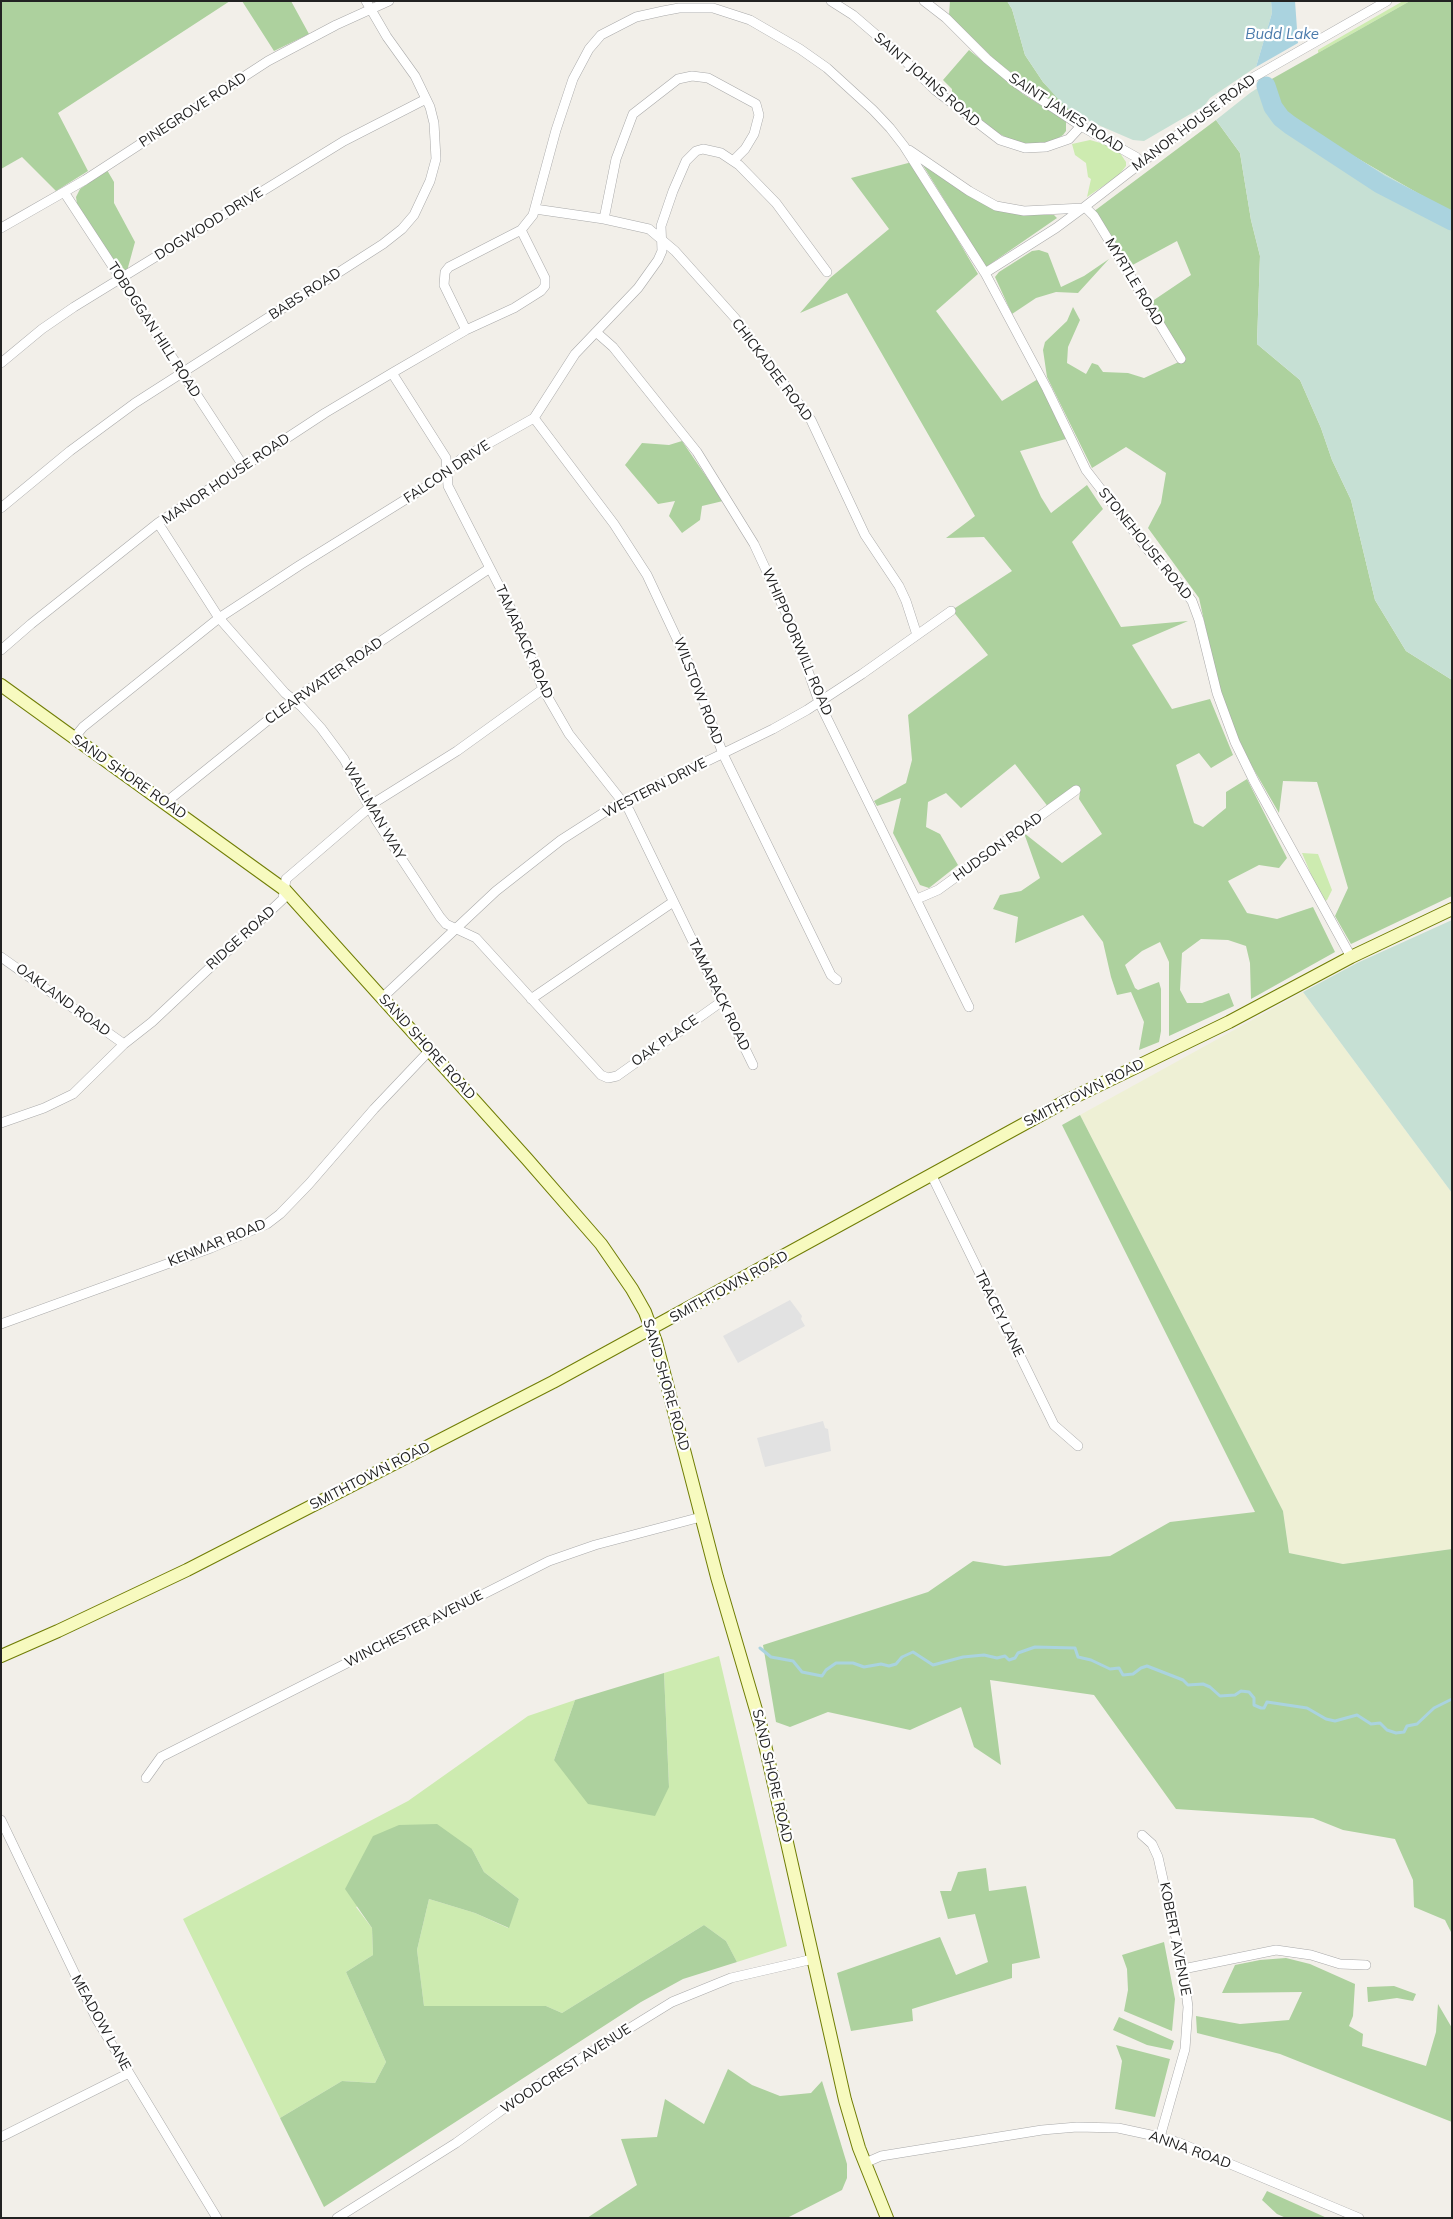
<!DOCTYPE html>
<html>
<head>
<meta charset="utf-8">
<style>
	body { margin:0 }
	#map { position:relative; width:1453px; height:2219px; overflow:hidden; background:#f2efe9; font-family:Mulish,sans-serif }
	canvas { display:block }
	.frame { position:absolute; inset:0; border:2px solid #222; pointer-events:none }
</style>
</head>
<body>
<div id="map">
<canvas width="1453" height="2219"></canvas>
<div class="frame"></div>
</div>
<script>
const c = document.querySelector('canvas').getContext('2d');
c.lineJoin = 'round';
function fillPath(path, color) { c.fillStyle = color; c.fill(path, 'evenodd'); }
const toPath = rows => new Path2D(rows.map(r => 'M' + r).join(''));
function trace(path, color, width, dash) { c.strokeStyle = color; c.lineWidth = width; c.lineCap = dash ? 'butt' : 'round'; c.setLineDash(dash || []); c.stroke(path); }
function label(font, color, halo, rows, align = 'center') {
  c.font = font + ' Mulish,sans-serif'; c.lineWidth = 4.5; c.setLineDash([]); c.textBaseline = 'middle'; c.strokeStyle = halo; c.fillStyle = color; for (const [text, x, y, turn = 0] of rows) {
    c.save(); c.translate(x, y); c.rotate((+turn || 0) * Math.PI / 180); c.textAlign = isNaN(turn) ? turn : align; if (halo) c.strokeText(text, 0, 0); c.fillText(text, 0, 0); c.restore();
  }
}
fillPath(toPath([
	[1303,992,1452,1193,1452,1549,1343,1564,1289,1553,1283,1511,1080,1115]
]), '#eef0d5');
fillPath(toPath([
	[1403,1,1410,1,1318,53,1318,50],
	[1090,140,1104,144,1120,153,1126,162,1126,166,1118,176,1087,197,1091,179,1088,177,1086,163,1075,155,1072,144],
	[1302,853,1318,854,1332,890,1327,900,1325,901,1315,884],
	[719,1656,787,1946,737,1962,726,1941,704,1925,562,2013,546,2006,424,2006,417,1950,429,1899,475,1913,508,1928,519,1899,484,1872,472,1849,356,1907,372,1928,373,1955,346,1972,386,2062,375,2083,342,2081,280,2118,183,1919,408,1801,528,1716,575,1700,554,1760,669,1787,664,1673]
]), '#cdebb0');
fillPath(toPath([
	[1,1,230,1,58,113,88,171,56,191,22,157,1,169],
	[242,1,291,1,309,34,274,51],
	[950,1,1007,1,1012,9,1025,55,1043,82,1075,115,1026,84,996,61,949,15],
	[1410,1,1452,1,1452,213,1305,128,1283,112,1270,80],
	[969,50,1023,94,1066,121,1066,131,1063,135,1052,142,1038,143,1023,144,1011,140,998,133,957,102,952,97,952,89,943,80],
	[1216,120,1240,153,1251,220,1260,256,1257,344,1300,380,1321,428,1332,460,1351,500,1375,600,1406,651,1452,680,1452,896,1351,944,1335,916,1348,888,1317,782,1283,781,1279,813,1235,737,1216,675,1199,598,1148,528,1161,503,1166,473,1126,447,1092,468,1047,377,1043,350,1045,342,1067,321,1073,307,1080,320,1068,347,1067,363,1086,374,1092,363,1098,365,1103,372,1128,373,1144,378,1183,360,1151,302,1191,275,1177,241,1127,268,1093,212],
	[919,159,994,209,1021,215,1054,215,1057,218,986,267],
	[912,162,978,274,936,311,1002,401,1038,379,1066,439,1020,451,1041,497,1051,513,1087,485,1103,509,1072,542,1121,627,1188,621,1132,645,1172,709,1210,699,1233,755,1211,768,1199,753,1176,765,1194,823,1203,827,1226,808,1226,792,1247,779,1287,858,1279,868,1259,865,1228,881,1247,913,1277,919,1313,907,1335,952,1251,999,1250,963,1246,946,1228,940,1201,939,1182,953,1180,990,1187,1003,1202,1003,1229,993,1234,1006,1169,1036,1169,962,1160,942,1142,951,1125,965,1135,988,1138,990,1159,982,1161,989,1161,1031,1159,1042,1139,1050,1144,1022,1131,992,1117,995,1111,977,1103,942,1083,915,1015,943,1018,917,993,909,1000,895,1021,891,1040,878,1024,833,1062,863,1102,834,1079,799,1080,792,1049,808,1015,764,961,808,946,793,928,802,926,827,940,834,958,865,929,888,920,885,893,833,901,798,877,806,874,801,906,783,912,760,908,715,988,655,952,610,1012,571,984,537,946,538,975,516,847,293,800,313,830,278,889,229,851,178],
	[107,170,114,182,114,203,135,242,127,271,124,272,120,270,77,204,76,197,80,189],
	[1039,250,1048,253,1061,287,1084,276,1109,259,1078,293,1056,292,1036,298,1012,314,995,277,999,272,1032,251],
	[682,441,723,501,702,506,700,520,682,533,669,516,675,501,658,504,625,465,642,443,669,445],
	[1080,1115,1283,1511,1289,1553,1343,1564,1452,1549,1452,1934,1445,1920,1414,1907,1413,1880,1395,1839,1343,1830,1313,1818,1176,1809,1094,1695,990,1680,1001,1765,974,1747,961,1707,910,1730,828,1712,790,1727,776,1722,763,1645,928,1592,973,1561,1005,1566,1110,1556,1170,1522,1255,1512,1062,1125],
	[664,1673,669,1787,655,1816,588,1804,554,1760,575,1700],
	[437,1824,472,1849,484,1872,519,1899,509,1928,475,1913,429,1899,417,1950,424,2006,546,2006,562,2013,704,1925,726,1941,737,1962,683,1979,641,2002,324,2207,280,2118,342,2081,375,2083,386,2062,346,1972,373,1955,372,1928,345,1889,373,1836,399,1825],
	[986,1868,989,1891,1026,1886,1040,1958,1012,1964,1012,1978,912,2009,913,2021,851,2031,837,1973,940,1937,956,1975,988,1962,975,1914,948,1919,940,1891,951,1891,958,1872],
	[1164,1942,1175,1999,1172,2031,1124,2011,1128,1990,1127,1969,1122,1955],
	[1286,1958,1310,1964,1355,1984,1353,2016,1349,2026,1363,2034,1362,2046,1426,2066,1436,2032,1438,2004,1452,2028,1452,2122,1280,2054,1197,2033,1196,2016,1240,2024,1289,2020,1302,1992,1222,1993,1235,1965,1260,1960],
	[1394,1986,1416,1994,1413,2001,1397,1998,1368,2002,1367,1987],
	[1119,2017,1174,2041,1171,2050,1147,2045,1113,2030],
	[1116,2045,1170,2059,1155,2117,1115,2109,1122,2061],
	[728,2069,752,2085,780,2096,811,2093,822,2081,847,2164,847,2178,842,2190,787,2218,587,2218,637,2185,621,2139,657,2137,665,2099,704,2124],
	[1267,2191,1327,2218,1286,2218,1277,2214,1262,2200]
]), '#add19e');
fillPath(toPath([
	[1007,1,1271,1,1272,13,1256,67,1210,98,1204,106,1144,141,1133,140,1075,115,1058,99,1043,82,1025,55,1012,9],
	[1270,80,1283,112,1305,128,1452,213,1452,680,1406,651,1375,600,1351,500,1332,460,1321,428,1300,380,1257,344,1260,256,1251,220,1240,153,1216,120,1250,93],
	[1452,920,1452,1193,1303,992,1357,963]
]), '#c6e0d4');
fillPath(toPath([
	[790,1300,802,1316,801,1319,805,1326,738,1363,723,1336],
	[823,1421,825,1428,828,1429,831,1451,765,1467,757,1438]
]), '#e2e2e2');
fillPath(toPath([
	[1271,1,1295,1,1298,43,1256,67,1272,13]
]), '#aad3df');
trace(toPath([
	[760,1648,771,1657,793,1661,802,1672,822,1676,826,1670,836,1663,853,1663,864,1667,881,1664,889,1666,896,1664,902,1657,913,1652,933,1665,963,1657,984,1655,997,1658,1005,1656,1009,1660,1015,1658,1018,1653,1035,1647,1075,1648,1078,1657,1091,1660,1110,1669,1119,1668,1123,1675,1133,1674,1141,1668,1147,1666,1183,1680,1188,1685,1203,1684,1210,1687,1220,1696,1235,1695,1241,1691,1249,1692,1254,1698,1254,1705,1261,1708,1264,1708,1267,1702,1307,1708,1326,1719,1335,1721,1357,1715,1371,1724,1380,1723,1387,1730,1396,1733,1404,1732,1407,1726,1417,1724,1434,1708,1452,1699]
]), '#aad3df', 3);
trace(toPath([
	[1266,86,1273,107,1281,118,1290,125,1380,184,1452,221]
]), '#aad3df', 19);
const street = toPath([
	[831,1,853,15,896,52,935,90,1000,140,1025,148,1046,147,1069,139,1081,126],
	[924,1,946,18,987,59,1016,83,1081,126,1136,157,1141,164],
	[909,150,969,191,996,206,1024,211,1083,208],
	[64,192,244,467],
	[1085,207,1094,216,1181,359],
	[535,209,604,219,649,229,675,251,735,318,811,420,865,535,899,586,906,601,917,635],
	[604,219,616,159,633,114,678,79,692,76,708,78,756,104,759,115,754,134,745,149,734,160],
	[1,228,85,180,268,61,336,25,389,1],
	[985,273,1056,228,1083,208,1247,81,1387,1],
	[466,330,444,285,445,272,449,267,521,230,533,215,556,130,573,79,589,49,601,35,636,17,663,11,679,8,713,8,750,20,800,49,827,68,873,110,890,128,904,146,985,273,1047,389,1086,470,1148,550,1174,577,1192,601,1199,620,1217,693,1235,742,1254,781,1351,957],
	[596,332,613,347,697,452,754,544,792,626,819,702,969,1007],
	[1,363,42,329,74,307,344,141,426,99],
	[392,373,446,458,448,486,513,613,543,689,569,734,629,810,753,1065],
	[534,418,614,524,647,575,694,675,723,754,831,975,837,980],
	[1,508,70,451,135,403,383,244,402,229,414,215,430,181,436,159,434,123,430,107,415,76,387,37,366,1],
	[158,523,219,618,285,693,301,706,321,728,344,759,376,820,440,917,446,924,476,938,601,1075,608,1078,617,1076,721,1002],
	[1,650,31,624,158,523,191,501,325,413,392,373,466,330,514,308,541,291,545,286,545,278,521,230],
	[74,738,83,727,219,618,300,565,432,483,461,459,534,418,575,354,638,288,658,260,662,251,661,226,673,191,686,161,696,151,703,149,721,153,739,165,776,203,827,272],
	[165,803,293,700,490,568],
	[917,899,938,890,1076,790],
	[1,957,124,1044],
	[383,997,496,891,561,840,611,808,773,729,807,710,862,674,951,611],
	[531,999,673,902],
	[1,1123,44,1108,73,1094,124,1044,152,1022,283,899,286,879,377,801,457,751,543,689],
	[931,1174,1054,1425,1078,1446],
	[1,1324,211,1248,267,1224,280,1214,309,1184,374,1109,429,1051],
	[146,1778,161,1757,549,1561,595,1545,701,1517],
	[1,1820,97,2020,217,2218],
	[1142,1835,1152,1844,1158,1857,1183,1969,1188,2007,1185,2049,1160,2137],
	[1183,1969,1276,1950,1311,1955,1340,1964,1366,1965],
	[1,2137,129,2073],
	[865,2163,881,2156,1042,2130,1077,2127,1118,2128,1160,2137,1180,2143,1359,2218],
	[337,2218,456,2143,531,2089,672,2002,731,1978,813,1959]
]);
const secondary = toPath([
	[1,685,285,890,527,1159,601,1244,632,1289,645,1312,656,1342,717,1577,761,1727,845,2100,859,2148,887,2218],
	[1,1656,58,1631,187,1570,553,1382,1066,1101,1229,1022,1351,957,1452,909]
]);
trace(street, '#a9a9a9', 10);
trace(secondary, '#707d05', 14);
trace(street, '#fff', 9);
trace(secondary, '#f7fabf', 12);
label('14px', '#222', '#fff', [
	["SAINT JOHNS ROAD",927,80,41],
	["PINEGROVE ROAD",193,110,-33],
	["SAINT JAMES ROAD",1066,113,33],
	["MANOR HOUSE ROAD",1194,123,-37],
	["DOGWOOD DRIVE",209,224,-32],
	["MYRTLE ROAD",1134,282,59],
	["BABS ROAD",305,294,-33],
	["TOBOGGAN HILL ROAD",154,330,57],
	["CHICKADEE ROAD",772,370,53],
	["FALCON DRIVE",447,472,-34],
	["MANOR HOUSE ROAD",226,479,-34],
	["STONEHOUSE ROAD",1145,544,51],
	["TAMARACK ROAD",524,642,66],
	["WHIPPOORWILL ROAD",797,642,67],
	["CLEARWATER ROAD",324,681,-35],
	["WILSTOW ROAD",698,691,69],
	["SAND SHORE ROAD",129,777,35],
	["WESTERN DRIVE",655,788,-27],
	["WALLMAN WAY",374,811,60],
	["HUDSON ROAD",998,847,-36],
	["RIDGE ROAD",241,938,-42],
	["TAMARACK ROAD",719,995,64],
	["OAKLAND ROAD",63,1000,36],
	["OAK PLACE",665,1041,-35],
	["SAND SHORE ROAD",427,1047,48],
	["SMITHTOWN ROAD",1084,1093,-27],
	["KENMAR ROAD",217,1243,-22],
	["SMITHTOWN ROAD",729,1287,-29],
	["TRACEY LANE",999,1314,64],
	["SAND SHORE ROAD",666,1385,74],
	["SMITHTOWN ROAD",370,1476,-27],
	["WINCHESTER AVENUE",414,1629,-27],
	["SAND SHORE ROAD",772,1776,77],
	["KOBERT AVENUE",1175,1939,79],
	["MEADOW LANE",101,2023,61],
	["WOODCREST AVENUE",566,2069,-33],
	["ANNA ROAD",1190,2150,20]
]);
label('italic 15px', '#4a7aab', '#fff', [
	["Budd Lake",1282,34]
]);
</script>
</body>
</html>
